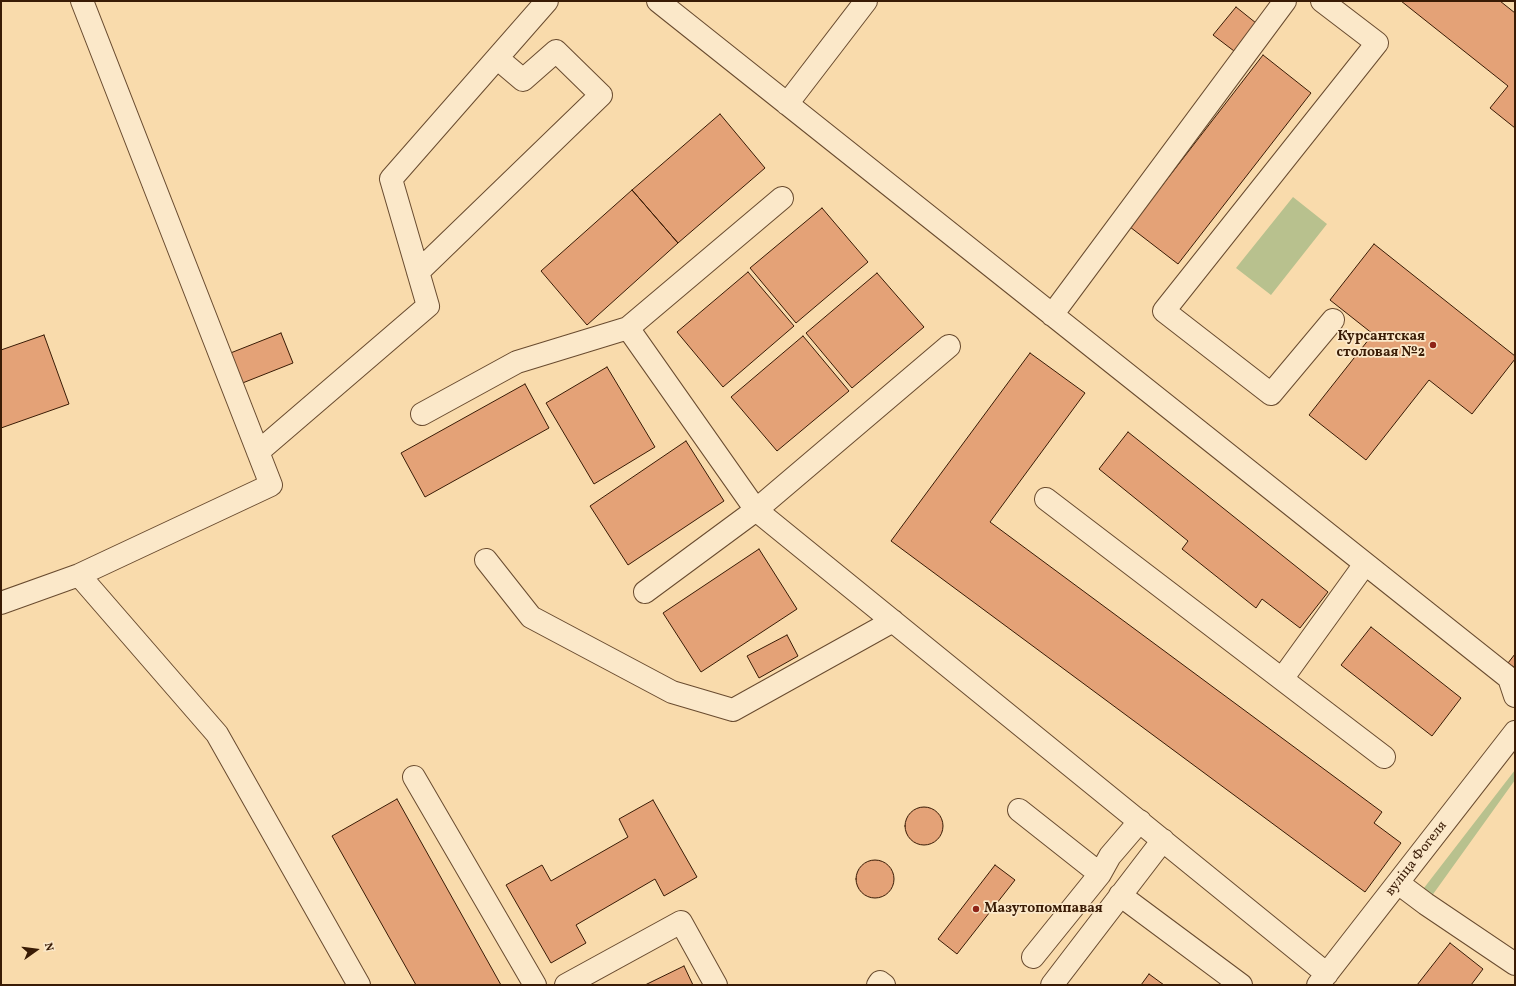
<!DOCTYPE html>
<html>
<head>
<meta charset="utf-8">
<style>
	body { margin:0 }
	#map { position:relative; width:1516px; height:986px; overflow:hidden; background:#f9dbac; font-family:Vollkorn,serif }
	canvas { display:block }
	.frame { position:absolute; inset:0; border:2px solid #391b05; pointer-events:none }
	.north { position:absolute; left:16px; top:930px; width:40px; height:40px; -webkit-text-stroke:3px #fbe8c9; paint-order:stroke; rotate:76deg; font-size:11px; font-weight:700; line-height:16px; text-align:center; color:#391b05 }
	.north::after { content:''; display:block; margin:auto; width:14px; height:18px; background:#391b05; clip-path:polygon(50% 0,100% 100%,50% 72%,0 100%) }
</style>
</head>
<body>
<div id="map">
<canvas width="1516" height="986"></canvas>
<div class="frame"></div>
<div class="north">N</div>
</div>
<script>
const c = document.querySelector('canvas').getContext('2d');
c.lineJoin = 'round';
function fillPath(path, color) { c.fillStyle = color; c.fill(path, 'evenodd'); }
const toPath = rows => new Path2D(rows.map(r => 'M' + r).join(''));
function trace(path, color, width, dash) { c.strokeStyle = color; c.lineWidth = width; c.lineCap = dash ? 'butt' : 'round'; c.setLineDash(dash || []); c.stroke(path); }
function label(font, color, halo, rows, align = 'center') {
  c.font = font + ' Vollkorn,serif'; c.lineWidth = 3.5; c.setLineDash([]); c.textBaseline = 'middle'; c.strokeStyle = halo; c.fillStyle = color; for (const [text, x, y, turn = 0] of rows) {
    c.save(); c.translate(x, y); c.rotate((+turn || 0) * Math.PI / 180); c.textAlign = isNaN(turn) ? turn : align; if (halo) c.strokeText(text, 0, 0); c.fillText(text, 0, 0); c.restore();
  }
}
fillPath(toPath([
	[1293,197,1327,224,1271,295,1236,268],
	[1515,770,1515,780,1426,904,1417,897]
]), '#b8c18e');
const building = toPath([
	[1401,1,1500,1,1515,13,1515,128,1490,108,1508,86,1401,1],
	[1236,7,1256,23,1234,51,1213,35,1236,7],
	[1263,55,1311,93,1178,264,1130,227,1263,55],
	[720,114,765,168,678,243,632,190,720,114],
	[632,190,678,243,587,325,541,271,632,190],
	[822,208,868,262,796,323,750,268,822,208],
	[1374,244,1515,356,1515,359,1472,414,1429,380,1366,460,1309,415,1373,334,1330,300,1374,244],
	[748,272,794,326,723,387,677,332,748,272],
	[877,273,924,327,852,388,806,333,877,273],
	[281,333,293,363,240,384,228,354,281,333],
	[44,335,69,404,1,428,1,350,44,335],
	[803,336,849,391,777,451,731,397,803,336],
	[1030,353,1085,393,990,522,1382,812,1374,823,1401,843,1365,892,891,541,1030,353],
	[607,367,655,447,594,484,546,403,607,367],
	[525,384,549,428,425,497,401,453,525,384],
	[1128,432,1328,592,1300,628,1262,599,1256,608,1182,549,1188,541,1099,469,1128,432],
	[686,441,724,501,628,565,590,506,686,441],
	[759,549,797,609,701,672,663,613,759,549],
	[1371,627,1461,698,1432,736,1341,665,1371,627],
	[787,635,798,656,759,678,747,656,787,635],
	[1515,654,1515,668,1508,663,1515,654],
	[397,799,501,985,416,985,332,836,397,799],
	[653,800,697,877,664,896,655,879,576,925,586,943,551,963,506,885,542,865,551,881,628,837,619,819,653,800],
	'905 826a19 19 0 1 1 38 0a19 19 0 1 1-38 0Z',
	'856 879a19 19 0 1 1 38 0a19 19 0 1 1-38 0Z',
	[995,865,1015,880,957,954,938,939,995,865],
	[1450,943,1483,969,1471,985,1417,985,1450,943],
	[684,966,693,985,645,985,684,966],
	[1149,974,1164,985,1141,985,1149,974]
]);
fillPath(building, '#e4a277');
trace(building, '#391b05', 1);
const minor = toPath([
	[658,1,1509,678,1515,696],
	[1322,1,1377,43,1164,311,1271,394,1333,320],
	[787,104,866,1],
	[782,198,628,328,756,510,949,346],
	[418,272,601,95,556,51,523,80,497,58],
	[1052,315,1285,1],
	[422,414,517,362,628,328],
	[258,452,428,306,391,179,547,1],
	[1046,499,1384,757],
	[486,560,531,617,672,692,733,710,893,621],
	[79,575,217,734,359,985],
	[645,592,756,510,1327,974],
	[1,603,79,575,271,485,82,1],
	[1282,679,1365,564],
	[414,777,535,985],
	[1019,810,1100,874],
	[1398,883,1426,904,1515,964],
	[1120,895,1241,985],
	[1033,957,1100,874,1110,856,1140,821],
	[566,985,681,922,716,985],
	[878,985,880,982,884,985],
	[1052,985,1163,840],
	[1318,985,1515,732]
]);
trace(minor, '#694b2f', 24);
trace(minor, '#fbe8c9', 22);
for (const [x, y, r, color] of [
	[1433,345,4,"#8f2418"],
	[976,909,4,"#8f2418"]
]) { const dot = new Path2D(); dot.arc(x, y, r, 0, 2 * Math.PI); c.fillStyle = color; c.fill(dot); trace(dot, '#fbe8c9', 1.5); }
label('bold 14px', '#391b05', '#fbe8c9', [
	["Курсантская",1425,337],
	["столовая №2",1425,353],
	["Мазутопомпавая",984,909,"left"]
], 'right');
label('14px', '#391b05', '#fbe8c9', [
	["вуліца Фогеля",1417,859,-52]
]);
</script>
</body>
</html>
